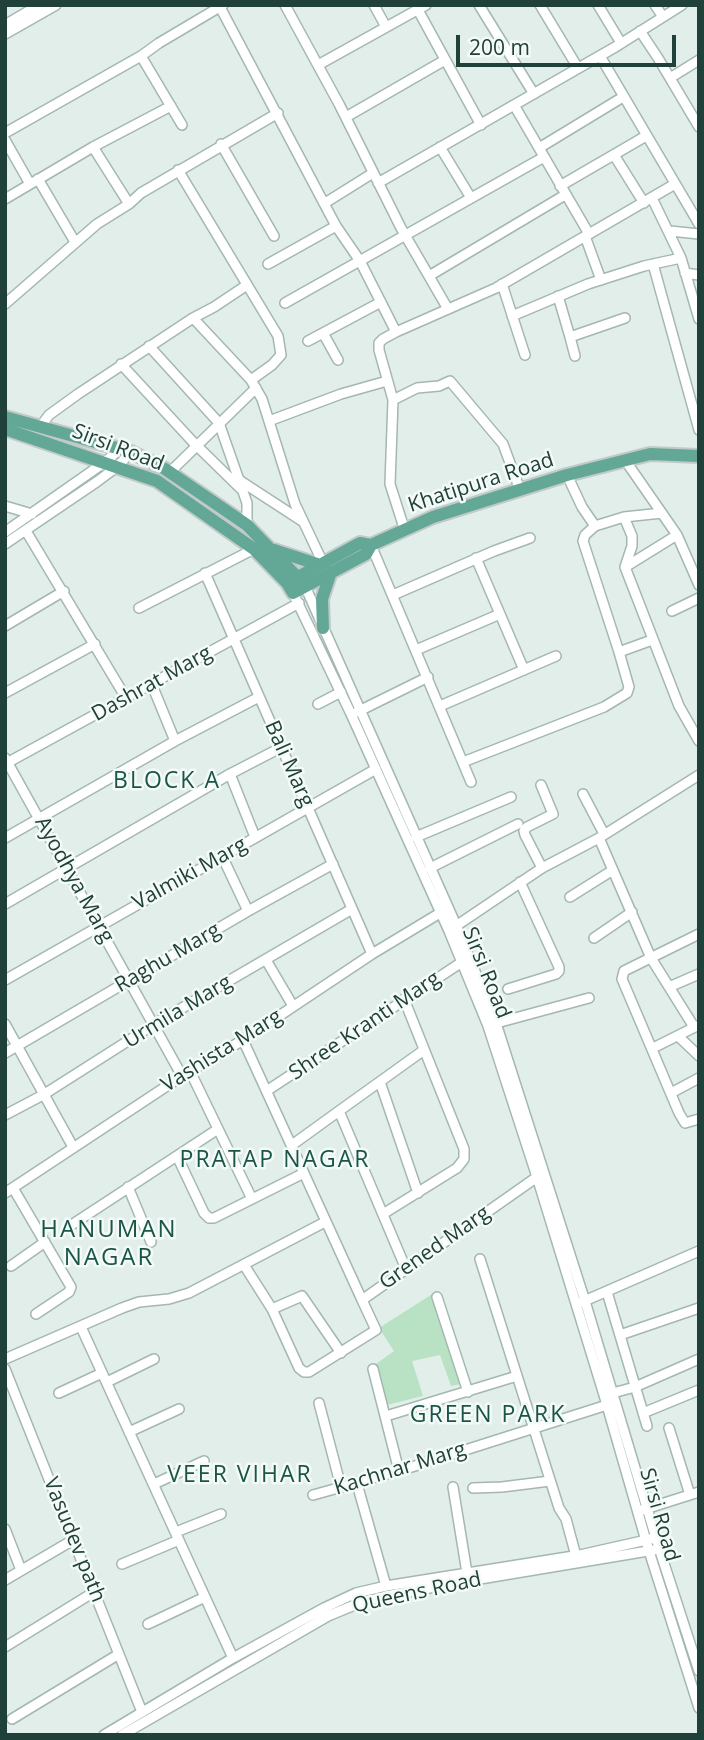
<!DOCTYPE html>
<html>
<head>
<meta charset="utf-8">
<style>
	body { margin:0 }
	#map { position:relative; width:704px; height:1740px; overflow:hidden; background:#e2eee9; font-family:"Open Sans",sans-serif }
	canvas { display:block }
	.frame { position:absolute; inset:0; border:7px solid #204139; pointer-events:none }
	.scale { position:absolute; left:456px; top:35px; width:220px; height:32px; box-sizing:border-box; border:4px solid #204139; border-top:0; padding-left:9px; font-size:21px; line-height:24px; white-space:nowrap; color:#204139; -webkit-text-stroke:5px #f4faf7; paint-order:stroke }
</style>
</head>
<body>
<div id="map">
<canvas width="704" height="1740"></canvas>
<div class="frame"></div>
<div class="scale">200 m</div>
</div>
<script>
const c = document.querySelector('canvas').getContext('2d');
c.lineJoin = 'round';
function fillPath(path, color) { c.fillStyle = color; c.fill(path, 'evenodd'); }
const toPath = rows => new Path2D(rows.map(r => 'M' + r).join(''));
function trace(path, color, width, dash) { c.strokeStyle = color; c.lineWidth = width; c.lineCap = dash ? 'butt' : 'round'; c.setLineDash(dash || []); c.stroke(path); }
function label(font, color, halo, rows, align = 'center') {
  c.font = font + ' "Open Sans",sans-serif'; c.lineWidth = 5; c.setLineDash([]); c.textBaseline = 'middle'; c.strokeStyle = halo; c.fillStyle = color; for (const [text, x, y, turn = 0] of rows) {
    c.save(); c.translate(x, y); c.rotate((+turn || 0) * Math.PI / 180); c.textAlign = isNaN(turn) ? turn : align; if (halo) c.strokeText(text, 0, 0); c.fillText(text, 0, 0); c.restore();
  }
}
fillPath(toPath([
	[434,1293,462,1384,451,1386,440,1355,412,1361,423,1396,387,1405,376,1364,394,1351,379,1328]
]), '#b9e1c4');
const minor = toPath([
	[285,5,339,104,401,228,448,309],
	[374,5,386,27],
	[479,5,534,94],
	[540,5,578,68],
	[598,5,621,43],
	[655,5,663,17],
	[220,7,336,226,360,261,396,332,383,339,379,343,379,350,393,400,390,484,404,528],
	[418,10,481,125],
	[5,25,39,5],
	[640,31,658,58,699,127],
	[5,34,56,5],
	[141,56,182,125],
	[600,56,699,224],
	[318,65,426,5],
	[670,78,699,60],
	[514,105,589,234],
	[346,117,445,60],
	[5,133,141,56,159,43,223,5],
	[5,140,30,184],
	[221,144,274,236],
	[93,147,129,204],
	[440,147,471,198],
	[539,148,623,97],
	[614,155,644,203],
	[178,170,278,336,281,355,272,365,251,380],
	[38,179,75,242],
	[378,183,617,46,682,5],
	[560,186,646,136],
	[652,198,681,258,699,319],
	[5,199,93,147,171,106],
	[325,203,373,173],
	[670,231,699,234],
	[585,236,601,280],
	[268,264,336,226],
	[653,264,699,430],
	[685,273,699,275],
	[429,276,565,195],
	[502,284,525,355],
	[558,296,570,337,625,318],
	[285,303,544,157],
	[5,304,97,224,129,204,141,193,278,113],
	[512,316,588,284,644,266,681,258],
	[193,318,251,380,262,399,295,504,323,563],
	[396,332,496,288,675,184],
	[323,333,338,360],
	[570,337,575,356],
	[308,341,381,302],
	[149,346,219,423,247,503,247,525],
	[121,364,193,442,241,489],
	[393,400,417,388,439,386,450,381,503,444,520,490],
	[269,421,341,394,387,381],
	[40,427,49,415,78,394,193,318,214,307,247,285],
	[625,460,677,535,699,585],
	[170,472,256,388],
	[239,480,302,521],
	[5,506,32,514],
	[624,517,632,536,632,546,625,567,679,706,699,741],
	[595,526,624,517,662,513],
	[26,531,126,698],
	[5,532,105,462,120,449],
	[5,544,98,481,118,466,131,452],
	[371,545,471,782],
	[476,558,524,670],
	[627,566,677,535],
	[205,573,372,954],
	[305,586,456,925,496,1023,585,1301,659,1548,699,1671],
	[293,593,351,714,449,931,488,1026,537,1177,604,1395,649,1551,699,1708],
	[393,595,494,551,530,538],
	[139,608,254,549],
	[672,611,699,598],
	[5,626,64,591],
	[416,650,500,614],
	[619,652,652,640],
	[152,685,175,741],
	[5,693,95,644],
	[318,704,341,692],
	[440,706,556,656],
	[357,712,428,677],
	[5,758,182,1076],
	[463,762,604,707,627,693,629,687,619,652,583,541,585,535,595,526,582,507,567,475],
	[5,764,299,603],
	[230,774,255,837],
	[541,785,553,814,527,827,524,831,525,835,542,868],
	[583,794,604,834],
	[416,837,511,797],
	[5,838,175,741,259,697],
	[599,838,651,958,694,1027],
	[222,856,248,911],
	[430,868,518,824],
	[570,897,613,870],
	[5,904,230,774,282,747],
	[453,928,542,868,599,838,699,775],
	[699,934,624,971,622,979,679,1113,685,1123,699,1119],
	[594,938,632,912],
	[266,960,293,1006],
	[5,980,376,769],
	[669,987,699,974],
	[508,989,556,974,559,971,559,967,520,882],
	[5,1024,73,1147],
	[493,1024,589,998],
	[678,1036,699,1056],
	[243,1040,362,1300,537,1177],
	[653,1048,697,1026],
	[5,1053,248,911,333,864],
	[190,1071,252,1199],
	[380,1082,418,1193],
	[268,1090,462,962],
	[671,1093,699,1078],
	[5,1115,43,1095,153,1025,352,909],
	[292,1145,339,1111],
	[177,1156,204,1213,209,1218,214,1218,304,1173],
	[128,1187,151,1242],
	[13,1188,71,1287,69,1292,36,1314],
	[5,1193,182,1076,243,1040,372,954,440,913],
	[383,1214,457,1168,464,1159,464,1149,404,999],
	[73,1224,218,1129],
	[480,1259,559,1508,566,1519,576,1556],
	[244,1265,272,1309,299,1368,304,1372,309,1372,376,1330,362,1300],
	[11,1266,45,1242],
	[406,1269,339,1111,424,1050],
	[607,1292,647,1426],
	[437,1297,468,1392],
	[582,1302,699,1251],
	[272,1309,302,1296,341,1353],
	[81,1327,233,1658],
	[620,1335,699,1308],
	[5,1359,122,1308,139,1302,169,1299,189,1293,325,1222],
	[5,1369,142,1712],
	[373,1369,399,1471],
	[107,1382,154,1359],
	[59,1393,102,1373],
	[609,1394,635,1387,699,1359],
	[319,1403,341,1487],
	[643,1413,699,1390],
	[386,1416,517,1376],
	[669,1428,690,1495],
	[129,1432,179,1409],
	[154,1484,204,1461],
	[357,1484,386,1586],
	[453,1487,467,1573],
	[473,1488,502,1487,550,1481],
	[313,1495,399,1471,607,1405],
	[642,1510,699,1492],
	[5,1529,21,1570],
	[176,1532,221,1514],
	[122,1564,179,1540],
	[5,1580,73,1540],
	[148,1624,205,1597],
	[5,1647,94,1592],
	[12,1719,119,1654],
	[104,1735,233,1658,324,1608,356,1593,386,1586,580,1555,651,1539],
	[122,1735,328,1616,357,1604,386,1596,462,1582,654,1550]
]);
const major = toPath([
	[5,417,131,452,165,469,247,525,301,581],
	[5,429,157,481,254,549,287,583,293,593,366,554,371,545],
	[274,550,320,565],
	[287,583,360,543,371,545,433,517,567,475,650,454,699,456],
	[323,628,322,599,331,572]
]);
trace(minor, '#a4b7b1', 12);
trace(major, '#c1cac8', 16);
trace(minor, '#fff', 9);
trace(major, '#63a897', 12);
label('21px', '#204139', '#f4faf7', [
	["Sirsi Road",118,448,21],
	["Khatipura Road",481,483,-18],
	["Dashrat Marg",152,684,-29],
	["Bali Marg",289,764,66],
	["Valmiki Marg",190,874,-29],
	["Ayodhya Marg",74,880,61],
	["Raghu Marg",168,958,-30],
	["Sirsi Road",486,973,68],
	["Urmila Marg",178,1012,-31],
	["Shree Kranti Marg",365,1026,-34],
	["Vashista Marg",222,1051,-32],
	["Grened Marg",435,1248,-35],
	["Kachnar Marg",400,1469,-17],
	["Sirsi Road",659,1515,74],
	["Vasudev path",74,1540,68],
	["Queens Road",417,1593,-12]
]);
c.letterSpacing = '2px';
label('23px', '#1a5648', '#f4faf7', [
	["BLOCK A",167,781],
	["PRATAP NAGAR",275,1160],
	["GREEN PARK",488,1415],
	["VEER VIHAR",240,1475]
]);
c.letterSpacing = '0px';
c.letterSpacing = '2px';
label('24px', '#1a5648', '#f4faf7', [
	["HANUMAN",109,1230],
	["NAGAR",109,1258]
]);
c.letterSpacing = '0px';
</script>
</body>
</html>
